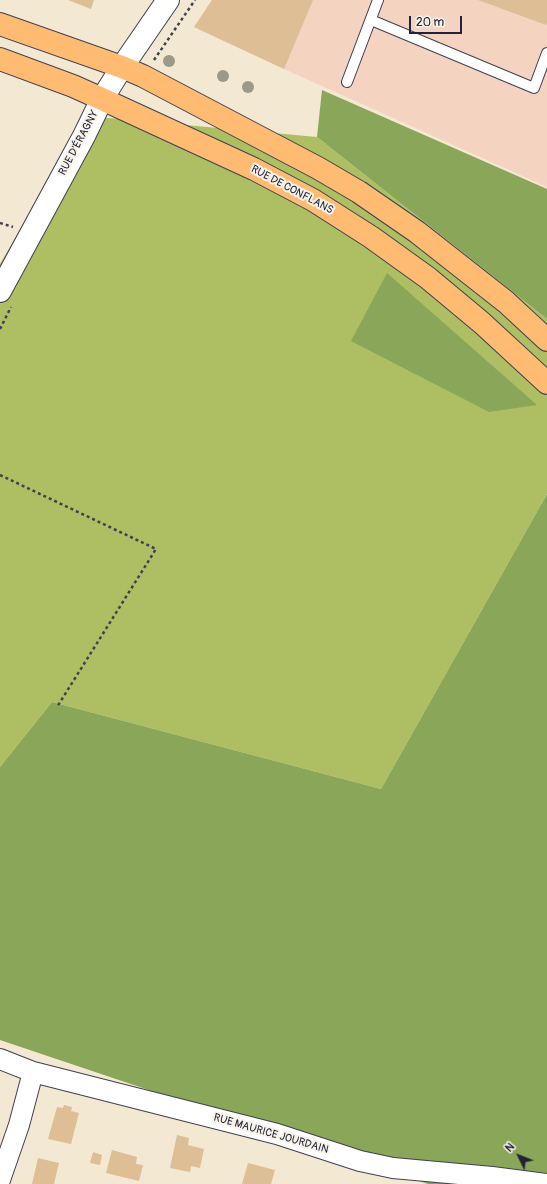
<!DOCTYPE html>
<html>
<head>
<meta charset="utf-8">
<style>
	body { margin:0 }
	#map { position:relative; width:547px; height:1184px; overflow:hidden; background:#f3e8d2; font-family:Pangolin,sans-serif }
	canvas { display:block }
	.north { position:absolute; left:499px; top:1136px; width:40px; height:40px; -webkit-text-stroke:3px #f7f3e8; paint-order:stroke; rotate:313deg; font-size:11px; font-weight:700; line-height:16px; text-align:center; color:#22223b }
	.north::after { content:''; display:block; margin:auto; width:14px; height:18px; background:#22223b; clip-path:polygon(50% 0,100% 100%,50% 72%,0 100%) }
	.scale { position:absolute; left:409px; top:16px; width:53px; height:18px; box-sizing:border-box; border:2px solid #22223b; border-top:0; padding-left:5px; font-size:12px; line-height:14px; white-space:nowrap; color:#22223b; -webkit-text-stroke:3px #f7f3e8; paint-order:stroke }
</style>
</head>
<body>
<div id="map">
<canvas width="547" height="1184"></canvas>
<div class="north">N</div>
<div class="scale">20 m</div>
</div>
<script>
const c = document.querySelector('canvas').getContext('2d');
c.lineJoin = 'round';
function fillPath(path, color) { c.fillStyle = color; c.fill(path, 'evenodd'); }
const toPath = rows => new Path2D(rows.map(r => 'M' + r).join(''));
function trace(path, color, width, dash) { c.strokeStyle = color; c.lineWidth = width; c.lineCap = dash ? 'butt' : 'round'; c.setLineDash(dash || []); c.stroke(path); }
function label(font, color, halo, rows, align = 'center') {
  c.font = font + ' Pangolin,sans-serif'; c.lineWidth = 4; c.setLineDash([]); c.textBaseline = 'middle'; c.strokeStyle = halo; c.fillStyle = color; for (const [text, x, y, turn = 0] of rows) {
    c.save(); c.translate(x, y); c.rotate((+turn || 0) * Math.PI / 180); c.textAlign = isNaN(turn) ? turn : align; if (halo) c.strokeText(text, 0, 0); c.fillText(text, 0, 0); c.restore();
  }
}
fillPath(toPath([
	[212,0,547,0,547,187,284,69,194,27]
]), '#f4d3c0');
fillPath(toPath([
	[87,116,317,137,547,319,547,494,381,789,52,702,0,767,0,264]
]), '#adbf62');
fillPath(toPath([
	[322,90,547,189,547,319,317,137],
	[387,273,537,405,489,412,351,341],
	[547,494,547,1184,428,1184,0,1040,0,767,52,702,381,789]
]), '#8aa658');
fillPath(toPath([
	[68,0,94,0,91,9],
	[212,0,313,0,284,69,194,27],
	[478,0,547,0,547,23,546,25],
	[64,1105,72,1107,71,1111,79,1113,71,1144,48,1139,57,1107,63,1108],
	[177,1135,189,1138,188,1145,204,1149,200,1168,191,1166,190,1172,170,1168],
	[112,1150,137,1157,136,1164,143,1165,139,1181,106,1173],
	[93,1152,102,1155,100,1165,90,1163],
	[38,1158,59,1163,54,1184,32,1184],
	[248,1163,275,1170,271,1184,242,1184]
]), '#debe95');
const service = toPath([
	[371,20,534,88,547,53],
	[347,82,378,0]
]);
const minor = toPath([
	[0,1059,33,1072,277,1134,360,1161,393,1168,492,1177,546,1184],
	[0,1180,19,1125,33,1072]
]);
const tertiary = toPath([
	[0,291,84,136,102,99,122,67,168,0]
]);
const primary = toPath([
	[0,24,122,67,143,76,318,168,359,192,417,232,506,302,547,340],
	[0,59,73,86,102,99,254,169,313,200,371,237,428,278,482,323,547,383]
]);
trace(service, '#414052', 12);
trace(minor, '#414052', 22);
trace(tertiary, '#414052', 24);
trace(primary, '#414052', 24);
trace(toPath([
	[154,60,195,0],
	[0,223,13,227],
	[0,329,11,307],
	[0,475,156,549,57,707]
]), '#414052', 2.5, [3, 3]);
trace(service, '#fff', 10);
trace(minor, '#fff', 20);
trace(tertiary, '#fff', 22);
trace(primary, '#ffbb71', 22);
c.fillStyle = '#9b9987';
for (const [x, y] of [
	[169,61],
	[223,76],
	[248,87]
]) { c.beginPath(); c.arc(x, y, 6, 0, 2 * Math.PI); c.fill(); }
label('11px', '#22223b', '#f7f3e8', [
	["RUE D'ÉRAGNY",79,143,-62],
	["RUE DE CONFLANS",292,190,28],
	["RUE MAURICE JOURDAIN",271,1134,16]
]);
</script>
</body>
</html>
